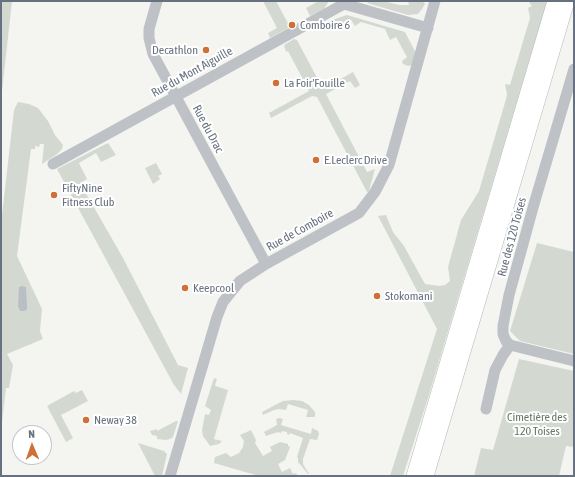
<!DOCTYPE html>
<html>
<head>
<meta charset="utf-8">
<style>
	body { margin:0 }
	#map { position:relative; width:575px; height:477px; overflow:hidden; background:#f4f4f1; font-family:"Asap Condensed",sans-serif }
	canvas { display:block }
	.frame { position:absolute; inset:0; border:2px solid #67717f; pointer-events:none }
	.north { position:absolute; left:12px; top:425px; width:40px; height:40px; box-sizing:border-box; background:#fff; border:1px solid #c2c6cc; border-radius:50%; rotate:358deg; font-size:11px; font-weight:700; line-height:16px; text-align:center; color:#67717f }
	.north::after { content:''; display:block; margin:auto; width:14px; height:18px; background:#cf7037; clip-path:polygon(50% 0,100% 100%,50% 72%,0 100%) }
</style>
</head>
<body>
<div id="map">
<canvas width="575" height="477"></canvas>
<div class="frame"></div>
<div class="north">N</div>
</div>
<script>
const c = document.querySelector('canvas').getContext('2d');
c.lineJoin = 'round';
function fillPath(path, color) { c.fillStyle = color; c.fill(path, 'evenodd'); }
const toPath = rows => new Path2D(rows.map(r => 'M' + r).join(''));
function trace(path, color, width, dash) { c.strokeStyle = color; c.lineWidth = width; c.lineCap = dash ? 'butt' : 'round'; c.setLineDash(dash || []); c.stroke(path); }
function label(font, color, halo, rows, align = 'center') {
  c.font = font + ' "Asap Condensed",sans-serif'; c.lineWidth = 4; c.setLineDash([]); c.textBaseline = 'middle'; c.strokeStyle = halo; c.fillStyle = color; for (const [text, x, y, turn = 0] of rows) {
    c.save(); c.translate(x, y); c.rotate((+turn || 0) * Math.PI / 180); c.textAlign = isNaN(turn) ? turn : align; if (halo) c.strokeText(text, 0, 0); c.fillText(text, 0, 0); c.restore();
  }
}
fillPath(toPath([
	[1,1,12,1,1,100],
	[263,1,276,1,290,27,270,38,268,33,277,28],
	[317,1,329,1,324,9,310,16,306,8,317,2],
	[371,1,383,1,399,5,409,5,408,1,423,1,425,4,422,9,418,14,408,15,367,3],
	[528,1,547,1,428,398,403,476,390,476,437,329,378,216,386,215,393,232,404,246,425,284,439,286,445,285,450,281,448,267,461,220,479,191,506,99,507,94,505,84,510,85,530,18,528,8,532,6],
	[347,15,405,32,417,55,413,65,408,66,403,64,402,61,407,57,396,37,390,40,385,29,361,22,355,26,351,20,334,29,329,21],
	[294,39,297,40,323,89,353,72,360,85,355,88,350,81,326,94,367,172,375,169,369,191,367,192,317,97,312,96,271,118,269,113,309,91,288,51,286,52,284,45],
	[18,102,29,104,38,108,48,121,55,135,63,145,62,149,56,155,42,164,44,144,40,144,39,147,35,146,35,149,31,149,17,256,42,309,40,331,43,339,7,354,13,365,9,388,6,388,1,431,1,224,14,110],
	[108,143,116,155,101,162,96,153,79,163,87,179,80,183,123,258,178,365,188,368,181,394,174,385,57,169],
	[156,163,162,174,158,176,160,179,153,184,145,168],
	[537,243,574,252,574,354,520,341,510,331],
	[519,359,574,371,574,447,566,446,559,476,474,476,481,448,493,450],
	[214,378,217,379,215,386,228,390,214,439,222,441,219,444,210,446,203,436,202,430,205,414,209,415,211,410,205,406],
	[82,390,88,401,61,415,73,438,66,442,47,406,74,391,76,393],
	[293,400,302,401,309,405,315,412,315,417,306,417,308,410,288,404,286,410,279,409,274,410,263,415,262,412,275,405,283,401],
	[280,418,283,419,281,425,311,434,312,428,318,431,319,434,317,440,310,439,303,459,303,464,309,474,308,474,298,462,298,458,297,457,303,438,290,433,289,435,287,434,287,432,282,431,281,433,278,432,266,436,264,432,277,425,276,419],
	[176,421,178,421,173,437,170,439,166,440,157,439,157,436,152,435,150,431,157,429,157,431],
	[251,430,256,440,255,443,263,456,272,451,270,447,280,442,288,444,288,446,290,447,285,460,278,464,282,472,290,468,293,474,296,473,298,476,259,476,214,463,215,457,226,453,231,457,239,453,243,447,244,441,240,435],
	[138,443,164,451,167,454,162,476,155,476]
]), '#d3d9d1');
fillPath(toPath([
	[22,286,26,287,27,307,27,310,23,311,20,311,18,306,19,287]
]), '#b9c0c5');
const highway = toPath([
	[414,476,555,1],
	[426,476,567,1]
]);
trace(highway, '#b1b4b7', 16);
trace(toPath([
	[157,1,149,29,149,38,153,54,266,264],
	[343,1,344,4,428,28],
	[574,69,534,204,509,295,503,326,503,334,506,341,510,345,574,361],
	[53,164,344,4],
	[486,409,495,370,503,355,510,345],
	[170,476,217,317,223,302,240,281,266,264,359,213,375,192,389,165,435,1]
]), '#bec1c5', 11);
trace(highway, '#fff', 15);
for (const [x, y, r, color] of [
	[292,25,4,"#cf7037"],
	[206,50,4,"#cf7037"],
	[276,83,4,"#cf7037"],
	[316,160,4,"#cf7037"],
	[54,195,4,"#cf7037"],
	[185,288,4,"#cf7037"],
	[377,296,4,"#cf7037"],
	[86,420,4,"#cf7037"]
]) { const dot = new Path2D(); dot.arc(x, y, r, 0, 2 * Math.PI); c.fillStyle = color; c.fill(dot); trace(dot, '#fff', 1.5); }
label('12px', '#67717f', '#fff', [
	["Comboire 6",300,25],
	["Decathlon",198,50,"right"],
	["La Foir'Fouille",284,83],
	["E.Leclerc Drive",324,160],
	["FiftyNine",62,188],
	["Fitness Club",62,202],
	["Keepcool",193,288],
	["Stokomani",385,296],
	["Neway 38",94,420]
], 'left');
label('12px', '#67717f', '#fff', [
	["Rue du Mont Aiguille",192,72,-29],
	["Rue du Drac",208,129,62],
	["Rue de Comboire",300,230,-29],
	["Rue des 120 Toises",512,237,-75]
]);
label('12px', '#667765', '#fff', [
	["Cimetière des",537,417],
	["120 Toises",537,431]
]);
</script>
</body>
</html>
